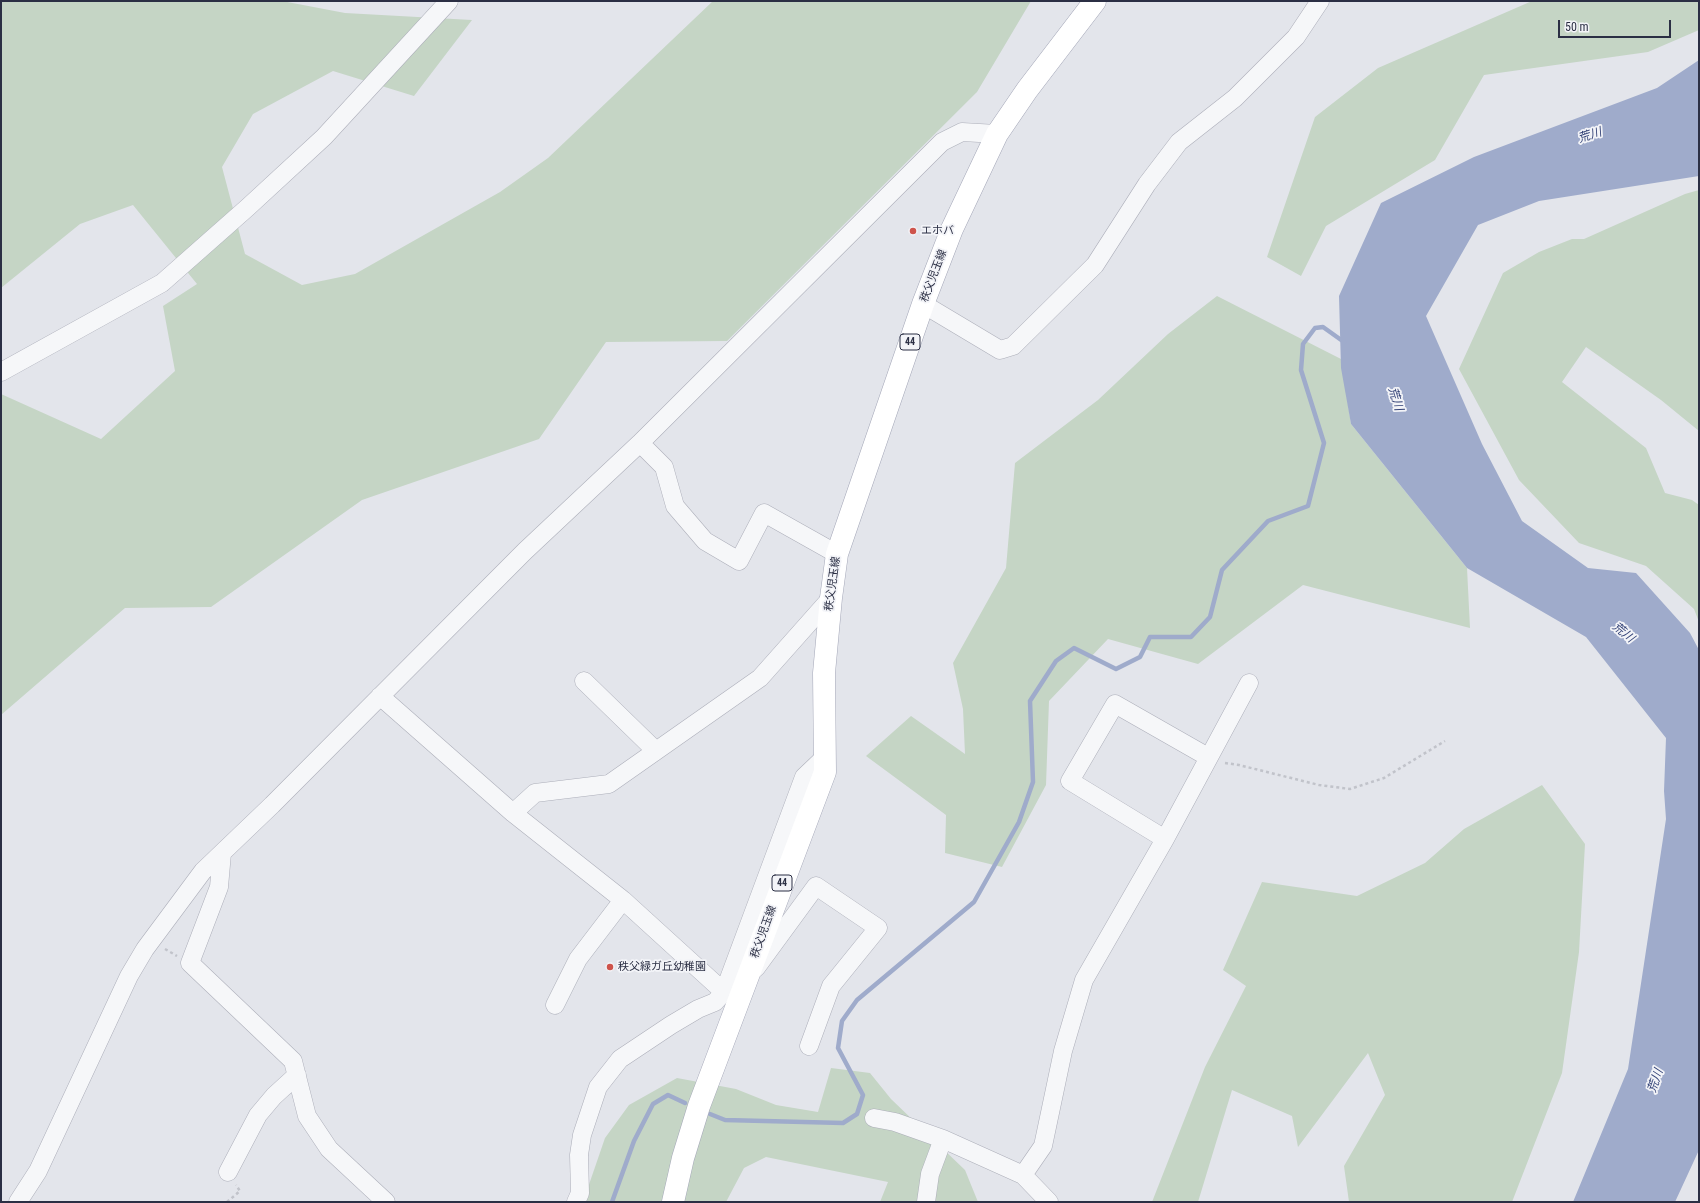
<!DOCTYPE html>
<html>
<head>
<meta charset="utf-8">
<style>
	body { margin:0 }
	#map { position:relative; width:1700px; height:1203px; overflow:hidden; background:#e3e5eb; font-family:"Roboto Condensed",sans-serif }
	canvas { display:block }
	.frame { position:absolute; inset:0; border:2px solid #2b2f44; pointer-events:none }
	.scale { position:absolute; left:1558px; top:20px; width:113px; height:18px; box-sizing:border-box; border:2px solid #2b2f44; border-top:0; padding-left:5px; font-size:12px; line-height:14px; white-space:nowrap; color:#2b2f44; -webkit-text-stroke:3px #f3f4f8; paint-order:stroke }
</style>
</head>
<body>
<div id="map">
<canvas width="1700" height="1203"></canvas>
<div class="frame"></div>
<div class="scale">50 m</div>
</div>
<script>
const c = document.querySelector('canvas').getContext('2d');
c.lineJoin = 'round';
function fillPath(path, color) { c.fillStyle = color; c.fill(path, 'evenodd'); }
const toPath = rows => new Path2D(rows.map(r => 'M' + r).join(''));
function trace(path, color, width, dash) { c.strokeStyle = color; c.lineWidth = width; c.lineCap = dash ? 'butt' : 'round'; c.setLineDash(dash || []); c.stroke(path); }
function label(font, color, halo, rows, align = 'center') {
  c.font = font + ' "Roboto Condensed","Noto Sans JP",sans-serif'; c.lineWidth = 3.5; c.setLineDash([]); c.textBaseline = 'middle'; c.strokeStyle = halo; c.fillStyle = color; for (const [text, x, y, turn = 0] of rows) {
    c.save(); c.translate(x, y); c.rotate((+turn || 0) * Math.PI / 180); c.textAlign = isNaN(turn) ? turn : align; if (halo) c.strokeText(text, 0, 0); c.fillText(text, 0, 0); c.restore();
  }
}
fillPath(toPath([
	[1,1,282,1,345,13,472,20,414,96,333,71,253,114,222,167,245,254,302,285,355,274,500,192,548,158,713,1,1031,1,977,92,727,341,606,342,539,439,362,500,211,607,125,608,1,715,1,394,101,439,175,371,163,306,197,284,133,205,80,224,1,288],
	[1532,1,1699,1,1699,30,1648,52,1484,75,1435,160,1326,226,1301,276,1267,257,1315,117,1378,68],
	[1699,190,1699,431,1661,400,1586,347,1562,382,1646,448,1665,493,1692,500,1699,505,1699,622,1694,609,1646,566,1579,543,1519,480,1459,369,1503,273,1539,252,1572,239,1584,239,1685,194],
	[1217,296,1341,359,1351,424,1467,568,1470,628,1303,585,1198,664,1108,639,1049,701,1046,785,1002,867,945,853,946,815,866,756,911,716,965,754,963,709,953,663,1006,568,1015,463,1098,400,1168,334],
	[1542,785,1585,844,1579,952,1562,1073,1512,1202,1349,1202,1344,1166,1385,1095,1368,1053,1298,1147,1292,1116,1232,1090,1198,1202,1152,1202,1205,1067,1246,986,1223,970,1262,882,1357,896,1425,863,1464,829],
	[831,1068,870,1073,891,1099,965,1170,978,1202,880,1202,888,1182,766,1157,744,1168,726,1202,583,1202,605,1138,629,1105,677,1078,736,1089,776,1105,818,1112]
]), '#c5d5c5');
fillPath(toPath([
	[1699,60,1699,176,1539,201,1478,225,1426,316,1482,444,1522,521,1588,568,1636,573,1690,633,1699,650,1699,1150,1675,1202,1573,1202,1628,1069,1666,819,1664,791,1666,738,1586,637,1467,568,1351,424,1341,368,1339,296,1381,203,1474,157,1657,88]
]), '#9fabcb');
trace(toPath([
	[710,1114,725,1120,843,1123,857,1114,863,1095,838,1048,842,1021,857,1000,974,902,1019,822,1033,782,1030,701,1056,661,1074,648,1116,669,1140,657,1150,637,1191,637,1210,617,1222,570,1268,521,1308,506,1324,443,1301,370,1303,344,1315,328,1323,327,1344,342],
	[612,1202,634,1141,653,1104,668,1095,685,1103]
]), '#9fabcb', 4.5);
const minor = toPath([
	[923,304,1000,350,1013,346,1095,265,1147,184,1179,142,1235,98,1296,37,1320,1],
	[1,372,162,283,247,208,324,137,449,1],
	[640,443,664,467,675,506,705,541,739,561,764,513,837,554],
	[584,681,656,751],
	[380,696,513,813,623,900,724,992],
	[513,813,535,793,609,784,760,678,831,598],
	[1165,839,1070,781,1115,704,1208,757],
	[222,853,219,887,190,963,293,1061,307,1116,329,1149,386,1202],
	[756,968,816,886,878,928,831,986,809,1046],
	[555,1005,578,959,623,900],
	[874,1118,895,1122,943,1139,1023,1175,1043,1146,1063,1051,1084,980,1165,839,1249,683],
	[228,1172,258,1115,274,1096,297,1075],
	[1023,1175,1049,1202],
	[18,1202,38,1171,129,976,145,949,203,871,272,805,525,551,640,443,942,142,962,132,997,134],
	[576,1202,580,1193,579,1155,582,1135,598,1087,620,1059,671,1025,698,1009,715,1002,724,992,804,777,825,757],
	[926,1202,930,1174,943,1139]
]);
const major = toPath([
	[673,1202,683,1158,699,1106,825,772,824,673,831,598,837,554,923,304,952,229,997,134,1027,90,1095,1]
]);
trace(minor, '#acaeb9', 19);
trace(major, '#a3a6b7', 23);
trace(toPath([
	[1225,763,1239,765,1319,785,1350,789,1384,778,1445,741],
	[165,949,177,956],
	[227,1202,240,1191,236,1185]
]), '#c1c3ca', 2.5, [3, 3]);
trace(minor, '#f6f7f9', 18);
trace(major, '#fff', 22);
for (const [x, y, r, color] of [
	[913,231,4,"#ce534b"],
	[610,967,4,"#ce534b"]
]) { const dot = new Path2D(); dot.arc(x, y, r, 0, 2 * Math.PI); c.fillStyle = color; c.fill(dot); trace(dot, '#f3f4f8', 1.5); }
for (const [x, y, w] of [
	[910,342,20],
	[782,883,20]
]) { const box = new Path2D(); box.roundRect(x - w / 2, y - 8, w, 16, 3); c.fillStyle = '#f3f4f8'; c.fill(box); trace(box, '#2b2f44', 1); }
label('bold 10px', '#2b2f44', null, [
	["44",910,342],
	["44",782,883]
]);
label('11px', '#2b2f44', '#f3f4f8', [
	["エホバ",921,231],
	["秩父緑ガ丘幼稚園",618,967]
], 'left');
label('11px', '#2b2f44', '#f3f4f8', [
	["秩父児玉線",934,276,-69],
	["秩父児玉線",833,584,-82],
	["秩父児玉線",764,932,-70]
]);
label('italic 12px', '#354478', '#f3f4f8', [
	["荒川",1590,136,-18],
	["荒川",1395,399,73],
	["荒川",1623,633,39],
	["荒川",1656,1081,-71]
]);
</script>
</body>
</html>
